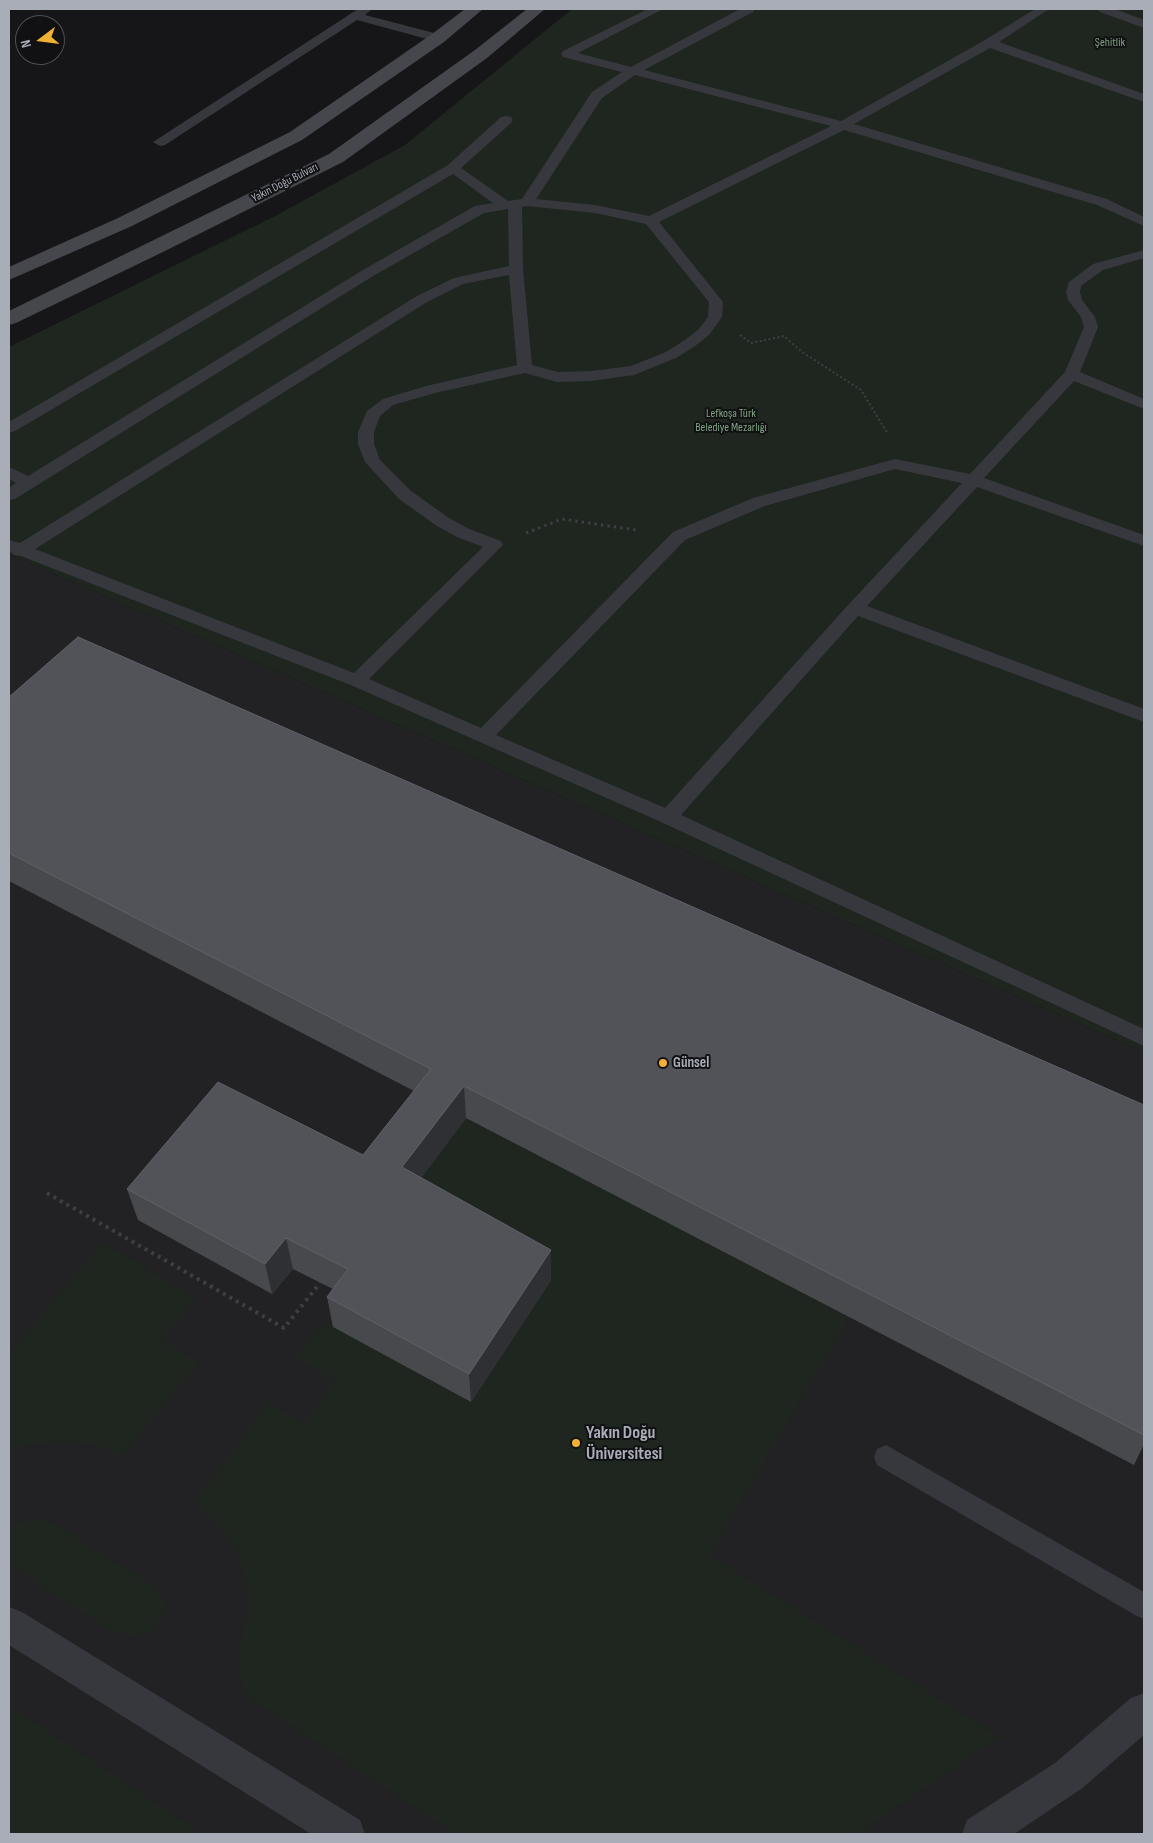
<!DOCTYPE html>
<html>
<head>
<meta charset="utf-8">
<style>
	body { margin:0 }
	#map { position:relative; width:1153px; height:1843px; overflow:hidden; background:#161618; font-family:"Sofia Sans Condensed",sans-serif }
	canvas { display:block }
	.frame { position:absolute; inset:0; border:10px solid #a8adb8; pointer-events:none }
	.north { position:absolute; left:15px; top:15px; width:50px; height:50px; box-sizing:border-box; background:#111113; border:1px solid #4d4f55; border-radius:50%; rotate:255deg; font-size:14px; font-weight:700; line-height:20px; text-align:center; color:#a8adb8 }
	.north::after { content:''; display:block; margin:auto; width:18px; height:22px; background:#f2b134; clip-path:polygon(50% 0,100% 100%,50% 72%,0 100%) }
</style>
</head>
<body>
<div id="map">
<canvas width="1153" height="1843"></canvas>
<div class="frame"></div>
<div class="north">N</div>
</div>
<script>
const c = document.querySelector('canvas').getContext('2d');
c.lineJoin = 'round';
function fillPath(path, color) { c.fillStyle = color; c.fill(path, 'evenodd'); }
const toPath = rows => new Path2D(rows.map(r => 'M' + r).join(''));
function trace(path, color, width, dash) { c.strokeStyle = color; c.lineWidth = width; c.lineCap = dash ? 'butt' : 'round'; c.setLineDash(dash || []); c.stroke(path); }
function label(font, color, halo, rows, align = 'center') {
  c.font = font + ' "Sofia Sans Condensed",sans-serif'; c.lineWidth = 4; c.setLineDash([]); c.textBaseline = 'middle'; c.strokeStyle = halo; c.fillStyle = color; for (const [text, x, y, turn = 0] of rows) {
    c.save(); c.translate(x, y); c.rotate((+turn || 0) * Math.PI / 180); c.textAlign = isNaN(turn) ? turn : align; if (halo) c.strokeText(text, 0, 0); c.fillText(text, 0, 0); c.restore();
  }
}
fillPath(toPath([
	[9,554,1144,1052,1144,1834,9,1834]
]), '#222225');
fillPath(toPath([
	[572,9,1144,9,1144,1052,9,554,9,347,277,215,405,145],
	[466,1118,849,1317,709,1555,1000,1737,857,1834,455,1834,247,1696,241,1681,238,1665,239,1650,247,1619,248,1592,237,1548,218,1524,195,1503,269,1402,304,1424,336,1381,295,1358,325,1322,471,1402,406,1198],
	[103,1242,196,1299,161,1339,199,1362,120,1457,99,1446,67,1441,23,1445,9,1452,9,1354],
	[32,1518,49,1521,156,1588,167,1605,150,1632,132,1636,111,1630,56,1596,9,1562,9,1531,18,1523],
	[9,1706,202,1834,9,1834]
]), '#1e261f');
trace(toPath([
	[740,335,751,343,784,336,802,352,861,390,888,434]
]), '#3d3f44', 2, [2, 2.5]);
trace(toPath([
	[526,533,562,519,636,530]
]), '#3d3f44', 3, [2.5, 4]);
trace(toPath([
	[47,1193,284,1328,320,1283]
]), '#3d3f44', 4, [3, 4.5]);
fillPath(toPath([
	[358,9,372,9,365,15,442,35,444,38,438,42,357,20,165,145,160,146,153,142,358,9],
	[648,9,663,9,578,53,631,67,740,9,755,9,753,12,644,70,841,121,985,40,1035,9,1049,9,999,42,1144,94,1144,102,990,48,854,124,1107,199,1144,217,1144,226,1097,205,844,130,659,222,723,302,722,317,709,335,695,346,676,358,634,375,591,381,557,382,525,373,435,393,393,405,380,416,374,432,374,444,380,460,411,491,449,518,469,529,501,541,503,545,369,679,481,728,673,532,753,498,895,459,970,474,1065,372,1084,327,1081,317,1068,300,1066,292,1069,282,1093,264,1144,250,1144,258,1103,270,1081,286,1080,292,1082,300,1095,317,1098,327,1080,372,1144,399,1144,409,1074,381,984,478,1144,535,1144,546,977,487,867,606,1144,709,1144,722,858,616,681,815,1144,1029,1144,1046,661,822,353,686,21,556,14,555,9,551,9,540,20,543,417,296,454,278,509,266,508,209,484,213,373,276,15,499,9,500,9,488,16,483,9,479,9,467,28,476,363,270,475,206,493,203,453,174,15,431,9,433,9,422,448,165,501,117,506,116,511,117,513,120,511,123,461,168,508,201,522,199,592,92,622,72,563,57,561,54,563,51,648,9],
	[635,75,831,126,649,216,595,205,536,199,602,98,635,75],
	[527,206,595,213,646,224,709,302,708,317,699,329,685,340,666,352,631,366,591,371,558,372,532,365,523,269,522,207,527,206],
	[509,275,517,365,426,386,383,399,367,411,358,432,358,444,365,462,399,499,437,526,457,537,483,547,354,673,35,549,427,302,463,284,509,275],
	[895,469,962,483,849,604,665,808,496,735,685,540,765,506,895,469],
	[1098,9,1115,9,1144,20,1144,28,1100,12,1098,9],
	[886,1445,1144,1592,1144,1619,1135,1615,877,1465,874,1457,877,1449,886,1445]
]), '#37383d');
fillPath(toPath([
	[9,1607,22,1612,360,1820,365,1834,311,1834,9,1645,9,1607],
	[1144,1693,1144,1735,1081,1789,1014,1834,962,1834,967,1820,1055,1763,1131,1698,1144,1693]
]), '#37383d');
fillPath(toPath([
	[465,9,483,9,444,42,302,140,132,226,9,280,9,267,118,218,290,132,432,34,465,9],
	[527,9,545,9,487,58,343,162,165,251,16,323,9,325,9,311,329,154,475,50,527,9]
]), '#45474d');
fillPath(toPath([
	[9,697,1144,1105,1144,1444,1134,1465,466,1118,421,1178,551,1280,471,1402,333,1327,327,1297,333,1289,293,1269,272,1294,138,1220,127,1189,363,1155,414,1091,9,881]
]), '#47494d');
fillPath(toPath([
	[464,1086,466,1118,406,1198,402,1167],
	[286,1238,293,1269,272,1294,265,1264],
	[551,1250,551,1280,471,1402,469,1374]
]), '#2f3033');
const building = toPath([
	[78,637,1144,1105,1144,1435,464,1086,402,1167,551,1250,469,1374,327,1297,348,1269,286,1238,265,1264,127,1189,218,1082,363,1155,431,1069,9,853,9,697,78,637]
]);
fillPath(building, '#525359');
trace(building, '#5f6168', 1);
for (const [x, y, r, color] of [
	[663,1063,5,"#f2b134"],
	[576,1443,5,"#f2b134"]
]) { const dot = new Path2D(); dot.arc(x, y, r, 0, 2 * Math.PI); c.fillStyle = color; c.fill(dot); trace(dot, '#111113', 2); }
label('12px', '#7fa381', '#111113', [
	["Şehitlik",1110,43],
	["Lefkoşa Türk",731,414],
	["Belediye Mezarlığı",731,428]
]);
label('12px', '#a8adb8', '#111113', [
	["Yakın Doğu Bulvarı",285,183,-27]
]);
label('bold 15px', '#a8adb8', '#111113', [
	["Günsel",673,1063]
], 'left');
label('bold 18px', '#a8adb8', '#111113', [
	["Yakın Doğu",586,1433],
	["Üniversitesi",586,1454]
], 'left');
</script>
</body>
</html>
